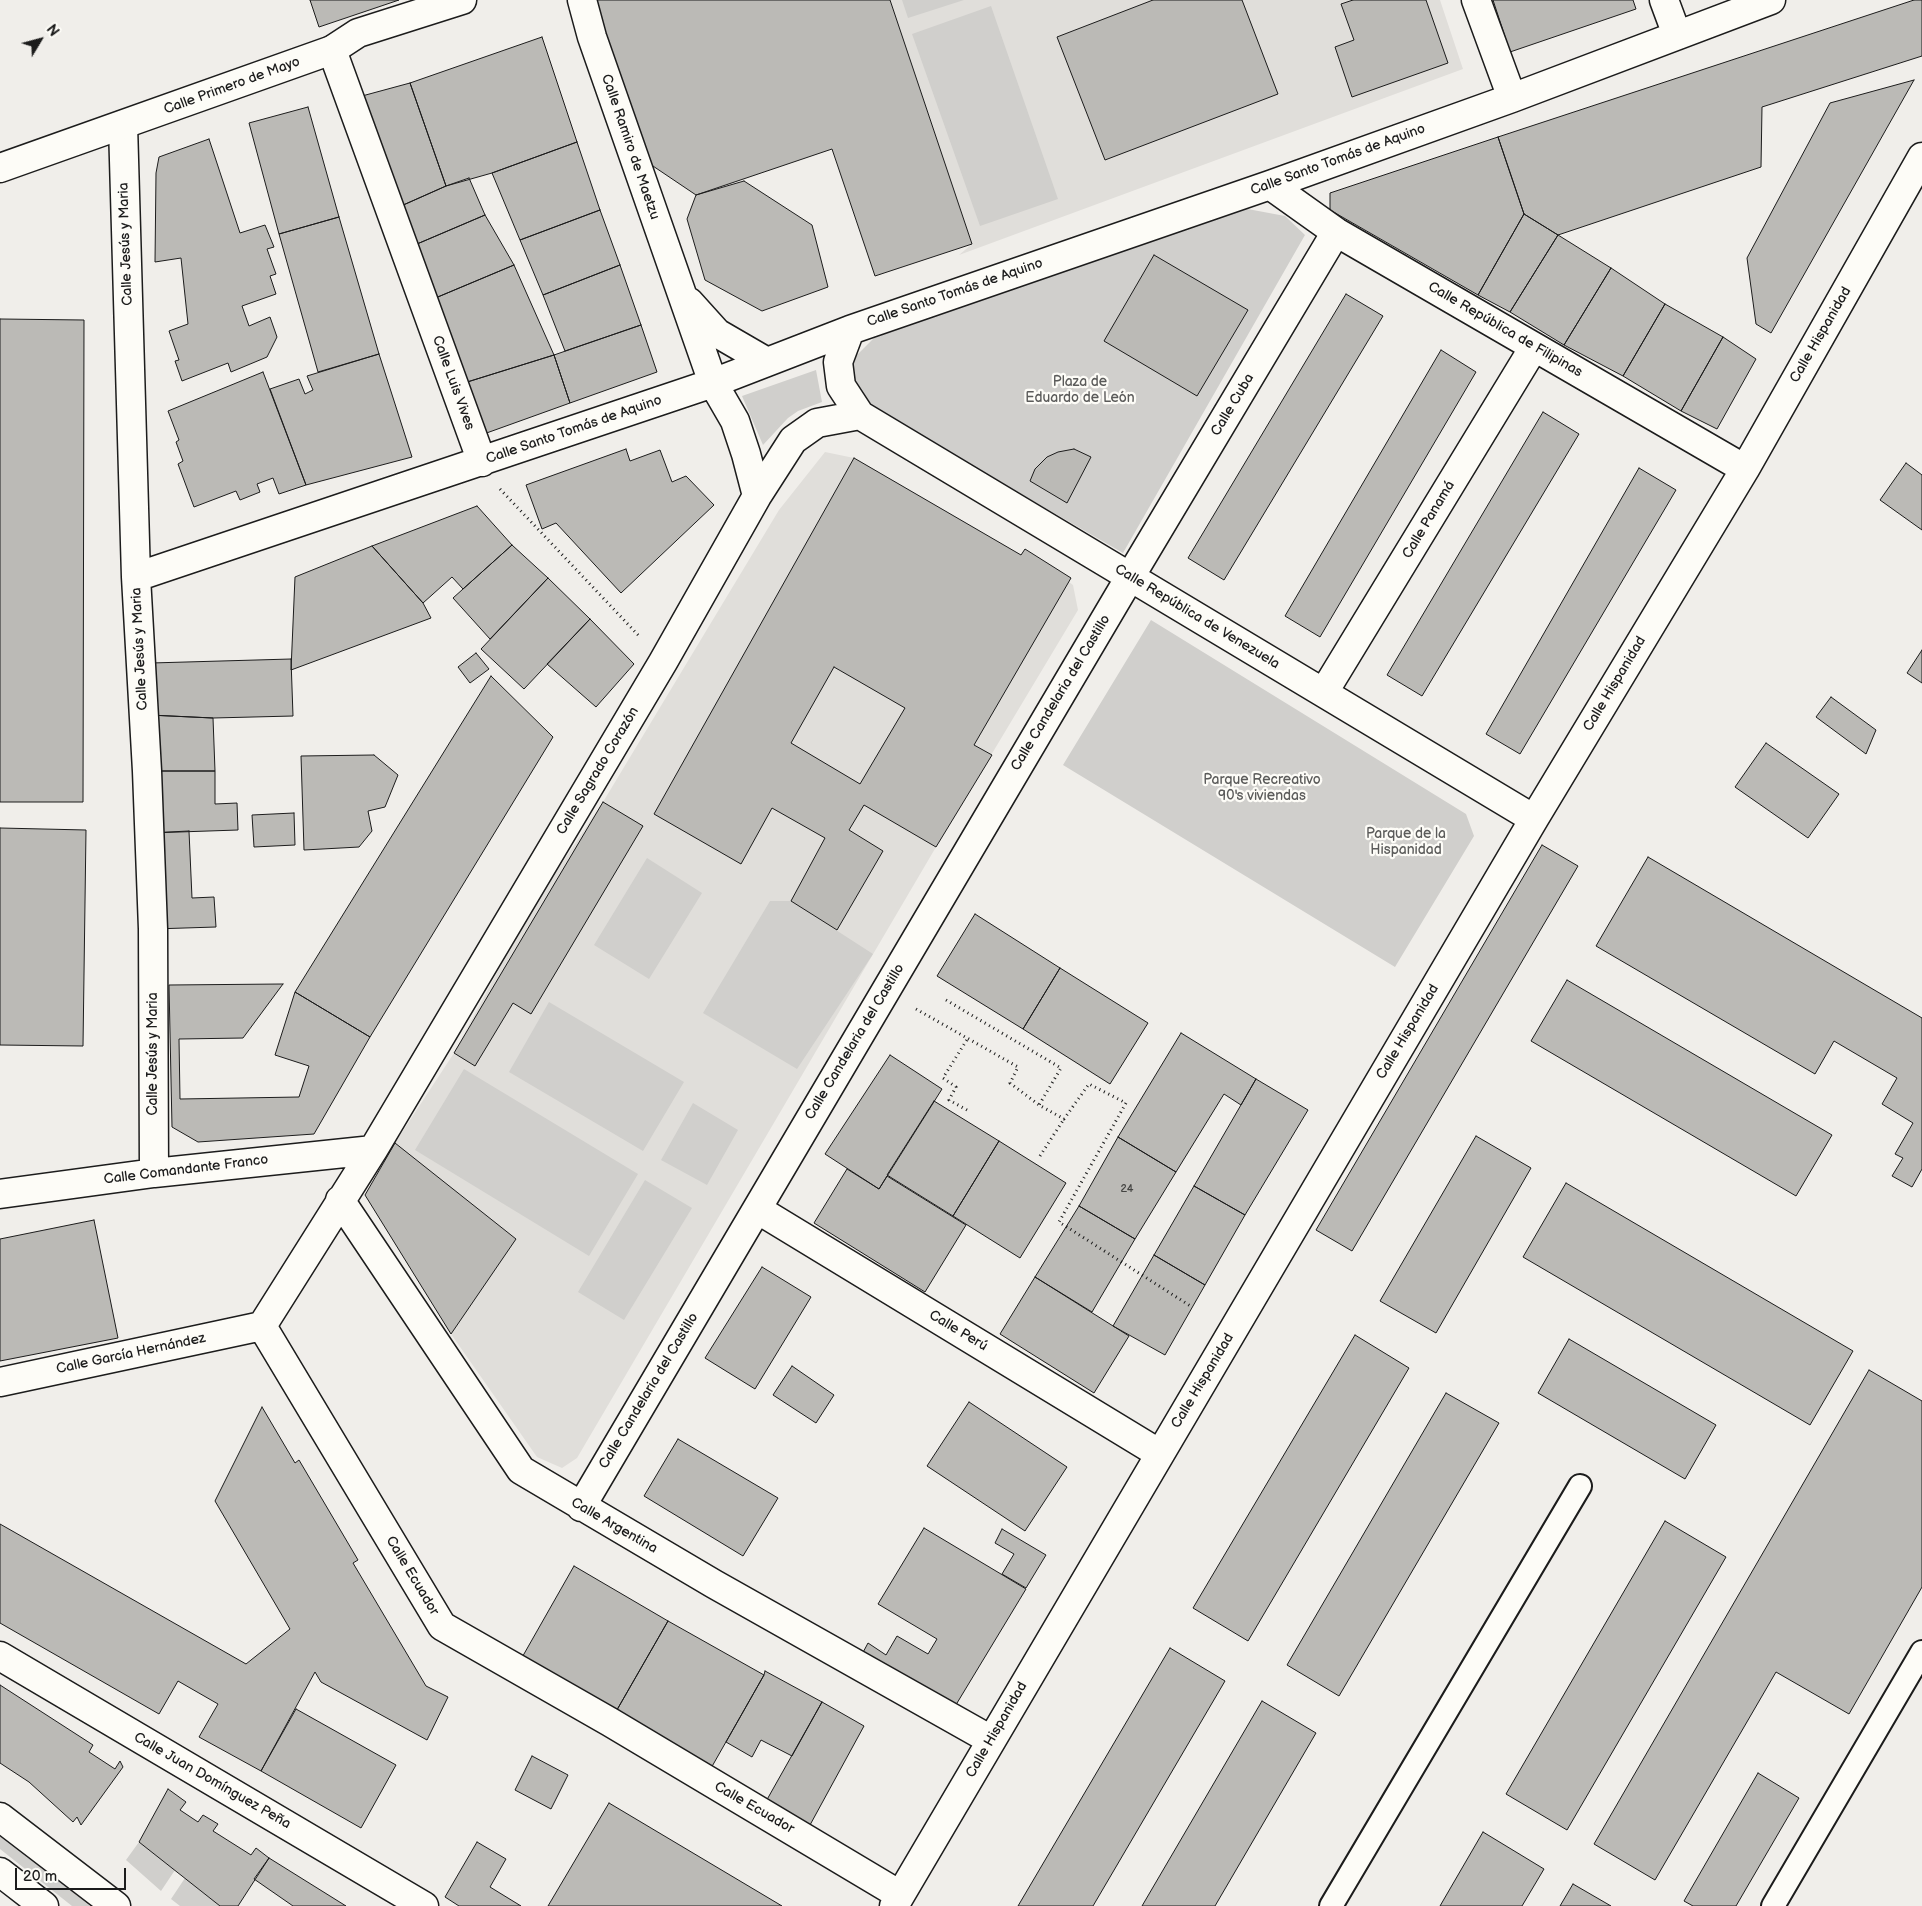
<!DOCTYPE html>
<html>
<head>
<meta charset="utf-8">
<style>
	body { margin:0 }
	#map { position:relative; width:1922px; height:1906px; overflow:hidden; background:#f0eeea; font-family:"Balsamiq Sans",sans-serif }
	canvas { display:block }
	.north { position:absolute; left:15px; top:15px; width:50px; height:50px; -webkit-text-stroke:4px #fdfcf7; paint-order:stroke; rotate:53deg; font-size:14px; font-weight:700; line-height:20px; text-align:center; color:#1c1c1c }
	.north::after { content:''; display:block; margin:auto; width:18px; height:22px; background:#1c1c1c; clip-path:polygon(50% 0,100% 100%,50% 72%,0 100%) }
	.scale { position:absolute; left:15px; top:1868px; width:111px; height:22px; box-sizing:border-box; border:2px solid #1c1c1c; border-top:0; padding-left:6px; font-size:15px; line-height:18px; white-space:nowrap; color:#1c1c1c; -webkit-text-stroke:4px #fdfcf7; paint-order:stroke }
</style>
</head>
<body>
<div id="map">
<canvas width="1922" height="1906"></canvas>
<div class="north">N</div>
<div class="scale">20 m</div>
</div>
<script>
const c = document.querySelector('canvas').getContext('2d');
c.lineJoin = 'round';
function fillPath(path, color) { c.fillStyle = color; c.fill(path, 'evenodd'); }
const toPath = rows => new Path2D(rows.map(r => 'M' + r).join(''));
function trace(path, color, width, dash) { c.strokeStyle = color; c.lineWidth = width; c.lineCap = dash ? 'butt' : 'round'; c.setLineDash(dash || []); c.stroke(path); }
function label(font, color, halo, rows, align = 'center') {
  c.font = font + ' "Balsamiq Sans",sans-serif'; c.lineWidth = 4.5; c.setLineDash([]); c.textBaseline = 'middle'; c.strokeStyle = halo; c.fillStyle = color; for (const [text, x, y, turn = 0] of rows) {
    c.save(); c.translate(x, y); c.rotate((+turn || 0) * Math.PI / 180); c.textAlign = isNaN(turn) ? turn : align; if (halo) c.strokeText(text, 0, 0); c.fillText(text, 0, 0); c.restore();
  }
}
fillPath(toPath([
	[890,0,1440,0,1463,69,959,255,972,244],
	[825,452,854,458,1021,555,1025,549,1071,578,1069,582,1073,585,1078,610,936,847,577,1458,562,1468,537,1457,451,1334,365,1195,395,1143,454,1053,531,909,603,802,779,510]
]), '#e0deda');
fillPath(toPath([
	[902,0,964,0,908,18],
	[991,6,1058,199,980,226,912,34],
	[1237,207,1285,216,1305,235,1123,553,871,407,856,389,852,371,856,356,874,338],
	[816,370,822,402,798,411,788,418,763,445,742,396],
	[1151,620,1466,814,1474,836,1395,967,1063,765],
	[647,858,702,893,649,979,594,945],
	[770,901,791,901,873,954,797,1069,703,1013],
	[549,1002,684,1082,643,1151,509,1072],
	[464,1069,638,1174,589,1256,415,1150],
	[693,1103,738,1130,707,1185,661,1160],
	[645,1180,692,1208,624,1320,578,1292],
	[0,1835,73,1892,90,1906,72,1906,0,1849],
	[139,1842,175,1870,161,1891,126,1860],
	[185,1878,220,1906,180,1906,171,1899]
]), '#d0cfcc');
const building = toPath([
	[310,0,399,0,319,27,310,0],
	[593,0,890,0,972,244,875,276,832,149,696,195,647,162,593,0],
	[1153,0,1242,0,1278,94,1105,160,1057,37,1153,0],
	[1353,0,1426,0,1448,63,1352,97,1335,47,1354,40,1341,4,1353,0],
	[1493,0,1633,0,1636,9,1510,52,1493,0],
	[1914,0,1922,0,1922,56,1762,107,1761,167,1558,235,1524,214,1498,137,1914,0],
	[542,37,577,142,492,173,446,186,410,83,542,37],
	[1914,80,1771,333,1756,324,1747,258,1830,103,1914,80],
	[410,83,446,186,401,206,362,96,410,83],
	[308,107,339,217,279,234,249,123,308,107],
	[1498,137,1524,214,1478,295,1330,210,1330,193,1498,137],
	[209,139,240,233,265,225,274,247,267,249,276,274,270,276,276,294,242,306,249,326,270,317,277,337,267,357,231,372,228,363,182,381,175,361,179,360,169,331,188,324,181,258,155,262,156,173,159,157,209,139],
	[577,142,600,210,520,240,492,173,577,142],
	[469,178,485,215,417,244,401,206,446,186,469,178],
	[744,181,812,225,828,287,762,311,705,280,687,219,696,195,744,181],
	[600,210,620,265,543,295,520,240,600,210],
	[1524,214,1558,235,1510,312,1478,295,1524,214],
	[485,215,514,265,433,299,417,244,485,215],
	[339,217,379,354,318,372,279,234,339,217],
	[1558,235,1611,268,1564,345,1510,312,1558,235],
	[1154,255,1248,310,1197,396,1104,341,1154,255],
	[514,265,554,355,464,383,433,299,514,265],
	[620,265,641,325,565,351,543,295,620,265],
	[1611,268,1665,304,1623,376,1564,345,1611,268],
	[1346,294,1383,316,1224,580,1188,558,1346,294],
	[1665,304,1723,337,1681,411,1623,376,1665,304],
	[0,319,84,320,83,802,0,802,0,319],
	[641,325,657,372,570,403,554,355,641,325],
	[1723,337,1756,359,1717,429,1681,411,1723,337],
	[1441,350,1476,372,1320,637,1285,616,1441,350],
	[379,354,412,457,306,485,270,389,299,379,305,394,313,390,307,376,379,354],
	[554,355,570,403,481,435,464,383,554,355],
	[263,372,306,485,279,494,273,478,257,484,260,492,240,500,236,491,194,507,178,464,183,461,176,442,179,440,168,411,263,372],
	[1543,412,1579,434,1422,696,1387,675,1543,412],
	[626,449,630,461,660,450,672,482,686,476,714,505,621,593,556,523,542,529,526,485,626,449],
	[1074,449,1091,457,1067,503,1030,481,1035,469,1047,457,1058,452,1074,449],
	[854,458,1021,555,1025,549,1071,578,974,745,992,755,936,847,864,805,849,830,883,851,837,930,791,901,825,838,772,808,741,864,654,814,854,458],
	[834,667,905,708,860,784,791,743,834,667],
	[1906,463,1922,475,1922,530,1880,500,1906,463],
	[1639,468,1676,490,1520,754,1486,734,1639,468],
	[477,506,512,545,463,589,452,577,423,603,372,546,477,506],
	[512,545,548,578,490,639,453,598,512,545],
	[372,546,423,603,431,618,291,670,295,577,372,546],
	[548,578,590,619,524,689,481,649,548,578],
	[590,619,634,664,596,707,547,664,590,619],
	[1922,650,1922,683,1907,673,1922,650],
	[476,653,489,669,470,683,458,667,476,653],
	[291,659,293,716,213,718,149,715,151,663,291,659],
	[491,676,553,737,370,1037,295,992,491,676],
	[1831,697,1876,730,1866,754,1816,717,1831,697],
	[149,715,213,718,215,771,147,771,149,715],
	[1766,743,1839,794,1808,838,1735,787,1766,743],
	[374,755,398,775,385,807,368,811,372,831,359,847,304,850,301,756,374,755],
	[147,771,215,771,215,804,237,803,238,830,149,833,147,771],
	[603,802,643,826,531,1014,513,1003,475,1066,454,1053,603,802],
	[294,813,295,845,254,847,252,815,294,813],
	[0,828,86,830,83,1046,0,1045,0,828],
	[189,831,192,898,214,897,216,927,153,929,149,833,189,831],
	[1542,845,1578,866,1352,1251,1316,1230,1542,845],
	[1648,857,1922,1018,1922,1169,1912,1187,1892,1176,1903,1158,1895,1154,1913,1123,1882,1104,1897,1078,1834,1041,1815,1074,1596,946,1648,857],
	[975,914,1060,968,1023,1029,937,976,975,914],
	[1060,968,1148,1023,1110,1084,1023,1029,1060,968],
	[1567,980,1832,1135,1796,1196,1531,1041,1567,980],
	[283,984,243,1038,179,1039,180,1099,299,1097,309,1066,275,1055,295,992,370,1037,314,1134,198,1142,172,1127,169,985,283,984],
	[1181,1033,1256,1079,1241,1105,1224,1094,1176,1172,1118,1137,1181,1033],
	[890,1055,942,1089,879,1189,825,1154,890,1055],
	[1256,1079,1308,1110,1245,1215,1194,1186,1256,1079],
	[934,1101,999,1141,953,1216,887,1175,934,1101],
	[1476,1136,1531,1168,1436,1333,1380,1301,1476,1136],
	[1118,1137,1176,1172,1135,1239,1079,1206,1118,1137],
	[999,1141,1066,1183,1020,1258,953,1216,999,1141],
	[395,1143,516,1239,451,1334,365,1195,395,1143],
	[847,1169,879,1189,887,1176,966,1225,925,1292,814,1223,847,1169],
	[1566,1183,1853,1351,1810,1425,1523,1257,1566,1183],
	[1194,1186,1245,1215,1205,1285,1154,1255,1194,1186],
	[1079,1206,1135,1239,1092,1312,1035,1277,1079,1206],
	[94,1220,118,1338,0,1361,0,1239,94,1220],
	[1154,1255,1205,1285,1165,1355,1113,1326,1154,1255],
	[762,1267,811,1297,755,1389,705,1358,762,1267],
	[1035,1277,1129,1336,1094,1393,1000,1334,1035,1277],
	[1355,1335,1409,1368,1248,1641,1193,1608,1355,1335],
	[1569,1339,1716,1425,1685,1479,1538,1393,1569,1339],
	[792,1366,834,1395,816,1423,773,1395,792,1366],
	[1869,1370,1922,1401,1922,1587,1849,1714,1776,1672,1655,1880,1594,1844,1869,1370],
	[1446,1393,1499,1423,1339,1696,1287,1665,1446,1393],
	[969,1402,1067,1467,1025,1531,927,1466,969,1402],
	[262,1407,295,1463,299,1460,358,1560,353,1563,426,1686,448,1697,427,1740,321,1682,315,1672,261,1771,199,1737,218,1704,178,1681,159,1714,0,1623,0,1524,246,1664,290,1629,215,1501,262,1407],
	[678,1439,778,1498,743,1556,644,1496,678,1439],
	[1665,1521,1726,1557,1567,1830,1506,1794,1665,1521],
	[924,1528,1026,1589,951,1713,860,1658,868,1643,886,1655,897,1636,928,1654,937,1639,878,1604,924,1528],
	[1002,1529,1046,1555,1026,1588,1002,1574,1014,1554,995,1543,1002,1529],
	[574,1566,668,1621,610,1722,516,1668,574,1566],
	[668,1621,764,1675,706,1777,610,1722,668,1621],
	[1170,1648,1225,1681,1093,1906,1018,1906,1170,1648],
	[765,1671,822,1702,792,1756,761,1740,752,1757,726,1742,764,1675,765,1671],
	[0,1685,93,1745,89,1752,115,1769,120,1761,123,1767,81,1825,77,1817,73,1822,29,1782,0,1763,0,1685],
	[1262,1701,1316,1733,1215,1906,1142,1906,1262,1701],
	[822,1702,864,1726,804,1836,760,1812,822,1702],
	[296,1709,396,1765,361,1828,261,1771,296,1709],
	[532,1756,568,1775,551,1809,515,1790,532,1756],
	[1758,1773,1799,1798,1736,1906,1693,1906,1684,1901,1758,1773],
	[168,1789,186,1802,180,1810,198,1822,203,1815,218,1824,213,1831,251,1855,256,1848,269,1858,238,1906,220,1906,139,1842,168,1789],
	[609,1803,782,1906,548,1906,609,1803],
	[1483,1832,1544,1869,1522,1906,1440,1906,1483,1832],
	[477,1842,506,1859,490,1887,521,1906,459,1906,445,1897,477,1842],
	[269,1858,346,1906,293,1906,254,1879,269,1858],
	[1573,1884,1611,1906,1560,1906,1573,1884]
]);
fillPath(building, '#bbbab6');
trace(building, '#1c1c1c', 1);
const service = toPath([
	[1331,1906,1580,1486],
	[1773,1906,1922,1652]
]);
const minor = toPath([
	[582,0,592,37,713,383,735,421,746,454,757,496],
	[1476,0,1512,98],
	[1664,0,1677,35],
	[332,50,482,462],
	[123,125,136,577,147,771,153,929,154,1173],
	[1270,185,1336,232,1745,469],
	[689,302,717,333,767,362],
	[850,330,838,362,841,386,860,415,1534,819],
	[860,415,817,423,793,440,757,496,663,662,373,1150,262,1326,442,1626,610,1722,900,1895],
	[136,577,713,383,850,330,1270,185,1512,98,1771,0],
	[1324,692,1534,347],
	[0,1194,154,1173,373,1150],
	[340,1200,521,1470,714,1584,991,1740],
	[757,1209,1160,1454],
	[0,1382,262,1326],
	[581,1507,1130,577,1336,232],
	[0,1656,424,1906],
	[894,1906,1534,819,1745,469,1922,157]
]);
const tertiary = toPath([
	[0,168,332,50,358,33,462,0]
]);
const secondary = toPath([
	[0,1817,116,1906],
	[0,1872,44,1906]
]);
trace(service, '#1c1c1c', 26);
trace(minor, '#1c1c1c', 31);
trace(tertiary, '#1c1c1c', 31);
trace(secondary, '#1c1c1c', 31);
trace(toPath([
	[500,489,640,637],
	[946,1000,1061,1068,1039,1105],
	[916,1009,1018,1067,1010,1083,1039,1105,1064,1119,1089,1084,1126,1103,1059,1222,1192,1307],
	[967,1110,949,1100,956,1087,943,1078,968,1038],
	[1040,1156,1064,1119]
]), '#1c1c1c', 3, [1, 4]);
trace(service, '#fdfcf7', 22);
trace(minor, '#fdfcf7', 28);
trace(tertiary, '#fdfcf7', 28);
trace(secondary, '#fdfcf7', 28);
label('11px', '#444442', null, [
	["24",1127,1189]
]);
label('14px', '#1c1c1c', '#fdfcf7', [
	["Calle Primero de Mayo",232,86,-20],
	["Calle Ramiro de Maetzu",630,147,71],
	["Calle Santo Tomás de Aquino",1338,160,-20],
	["Calle Jesús y Maria",126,244,-92],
	["Calle Santo Tomás de Aquino",955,293,-19],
	["Calle República de Filipinas",1505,330,30],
	["Calle Hispanidad",1821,335,-60],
	["Calle Luis Vives",453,383,70],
	["Calle Cuba",1233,405,-59],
	["Calle Santo Tomás de Aquino",574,430,-19],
	["Calle Panamá",1429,520,-59],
	["Calle República de Venezuela",1197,617,31],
	["Calle Jesús y Maria",140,649,-93],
	["Calle Hispanidad",1615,684,-59],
	["Calle Candelaria del Castillo",1061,693,-59],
	["Calle Sagrado Corazón",598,771,-59],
	["Calle Hispanidad",1408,1032,-59],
	["Calle Candelaria del Castillo",855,1042,-59],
	["Calle Jesús y Maria",153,1054,-90],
	["Calle Comandante Franco",186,1170,-7],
	["Calle Perú",958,1331,31],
	["Calle García Hernández",131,1354,-12],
	["Calle Hispanidad",1203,1381,-59],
	["Calle Candelaria del Castillo",649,1391,-59],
	["Calle Argentina",614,1526,30],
	["Calle Ecuador",412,1576,59],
	["Calle Hispanidad",997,1730,-60],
	["Calle Juan Domínguez Peña",212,1781,30],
	["Calle Ecuador",754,1808,30]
]);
label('14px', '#5b5b5a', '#fdfcf7', [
	["Plaza de",1080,382],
	["Eduardo de León",1080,398],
	["Parque Recreativo",1262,780],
	["90's viviendas",1262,796],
	["Parque de la",1406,834],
	["Hispanidad",1406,850]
]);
</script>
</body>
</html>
